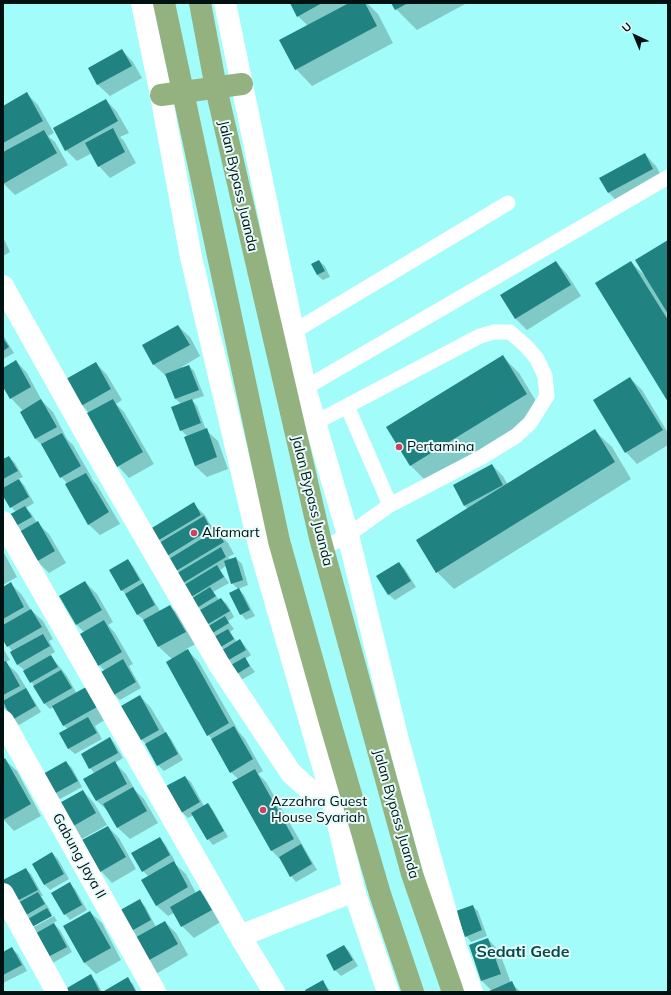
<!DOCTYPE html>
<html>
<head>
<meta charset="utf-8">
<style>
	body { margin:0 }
	#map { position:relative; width:671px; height:995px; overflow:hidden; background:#a2fcf9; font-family:Mulish,sans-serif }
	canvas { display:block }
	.frame { position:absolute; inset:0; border:4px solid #011; pointer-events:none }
	.north { position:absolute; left:615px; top:16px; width:40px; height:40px; -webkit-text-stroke:3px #e6fbfa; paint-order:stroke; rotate:316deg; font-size:11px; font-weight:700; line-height:16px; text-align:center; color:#011 }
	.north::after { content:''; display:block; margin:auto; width:14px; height:18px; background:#011; clip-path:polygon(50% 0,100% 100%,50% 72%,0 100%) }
</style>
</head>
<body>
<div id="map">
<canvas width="671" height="995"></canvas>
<div class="frame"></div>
<div class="north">U</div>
</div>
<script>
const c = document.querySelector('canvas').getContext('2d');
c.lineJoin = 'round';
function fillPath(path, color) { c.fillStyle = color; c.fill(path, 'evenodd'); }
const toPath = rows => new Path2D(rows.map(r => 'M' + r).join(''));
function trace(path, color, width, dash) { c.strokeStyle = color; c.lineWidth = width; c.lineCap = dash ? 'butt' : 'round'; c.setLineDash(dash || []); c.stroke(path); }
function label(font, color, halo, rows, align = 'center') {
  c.font = font + ' Mulish,sans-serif'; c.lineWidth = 4; c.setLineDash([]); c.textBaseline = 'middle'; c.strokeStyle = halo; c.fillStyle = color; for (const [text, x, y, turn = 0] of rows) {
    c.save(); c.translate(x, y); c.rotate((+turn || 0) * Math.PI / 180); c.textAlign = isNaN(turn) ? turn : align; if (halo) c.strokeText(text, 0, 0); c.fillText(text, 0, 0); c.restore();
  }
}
fillPath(toPath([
	[291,3,367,3,378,14,393,43,312,86,296,69,308,26,298,16],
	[393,3,467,3,417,30,396,9],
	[122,50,133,62,142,78,110,96,98,85,90,68],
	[27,94,38,105,54,133,48,136,55,142,68,165,15,195,3,183,3,153,6,152,3,149,3,107],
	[106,100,117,112,129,133,120,137,124,141,136,163,110,178,99,166,92,153,77,161,66,150],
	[645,154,656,166,664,181,620,204,609,193,601,178],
	[3,237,10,252,3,256],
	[668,241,668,400,631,262,644,275],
	[319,261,325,266,330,277,323,280,317,275],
	[556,262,567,274,581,296,527,330,515,318],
	[178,326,190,337,200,356,182,367,182,368,189,366,194,371,204,396,192,400,197,406,206,430,218,441,228,469,207,477,195,466,187,436,181,430,181,404,176,399,167,376,166,376,154,365,143,346],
	[3,335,14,353,3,359],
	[503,357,519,373,542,411,427,482,410,465],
	[16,361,27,373,41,399,40,399,53,412,67,439,73,445,92,478,91,478,97,485,120,524,100,535,88,524,68,484,61,477,42,445,36,439,22,412,23,411,11,398,3,385,3,369],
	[96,363,107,375,122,400,116,404,124,412,154,464,129,478,118,466,88,414,89,413,82,405],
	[630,378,642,390,668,433,668,445,637,464,626,452],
	[595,431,612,447,631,479,454,589,437,572,468,509,465,506,492,465,503,476,508,485],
	[3,457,4,460,9,457,15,463,23,477,18,479,24,485,34,503,26,508,31,513,37,523,49,534,66,563,49,573,37,561,15,527,16,512,11,507,3,494],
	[193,504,205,515,210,524,228,543,234,554,228,557,230,560,236,558,242,564,248,585,238,589,244,595,255,616,246,620,241,614,238,589,232,583,226,566,220,570,229,583,213,592,219,600,221,599,227,604,234,617,228,621,234,629,230,632,237,642,240,640,245,646,251,655,245,659,255,672,236,683,194,598,187,589,179,573,155,543],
	[3,551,17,577,3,585],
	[128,560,133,566,160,611,170,606,181,617,196,644,186,649,199,662,239,732,245,739,263,771,258,774,266,782,317,870,296,882,291,876,281,860,272,851,233,782,238,779,231,772,213,740,208,735,172,659,159,647,144,620,138,615,127,596,122,590],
	[399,563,405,569,416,587,395,600,389,595,378,576],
	[85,582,97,594,113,622,108,625,115,633,133,664,129,666,141,688,120,700,115,695,102,672,105,671,99,665,84,632,77,625,61,596],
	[10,583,22,595,31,610,43,621,53,639,49,641,55,652,50,655,67,676,77,694,86,688,108,718,95,726,102,739,75,754,69,749,61,734,68,729,64,726,54,707,50,709,45,704,25,671,18,665,11,653,13,652,8,646,3,637,3,588],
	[3,648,10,660,5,662,17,673,41,712,19,725,3,706],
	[140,696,151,708,166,733,171,739,183,760,164,771,158,765,146,744,142,740],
	[110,738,115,744,123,758,115,763,126,774,135,790,144,799,158,823,130,839,118,828,109,812,97,801,85,779,95,774,90,768,82,754],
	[5,760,17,771,41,816,14,831,3,819,3,761],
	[66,762,72,768,82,787,60,799,55,794],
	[185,777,191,782,204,806,208,804,213,810,228,837,213,845,208,839,194,815,188,818,182,812,168,787],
	[83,791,94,803,107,825,82,839,71,828],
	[108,827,119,838,136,869,112,883,101,871],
	[160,838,165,844,175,861,173,862,186,874,196,893,200,891,211,903,222,921,194,938,182,926,174,913,168,916,156,905,149,877,143,871],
	[52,853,58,859,69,879,50,890,44,884],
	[25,869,31,874,43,896,41,896,50,910,49,910,52,914,31,926,3,882],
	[70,884,75,889,87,910,70,920,65,914],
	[139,900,145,906,156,927,165,922,176,933,188,955,156,974,127,933],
	[472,906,478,911,487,936,471,942,466,936],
	[90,912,102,923,121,960,96,974,84,962],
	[54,916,57,921,53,923,60,930,72,952,51,964,32,928],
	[488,939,499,951,511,983,521,992,490,992,492,991,482,981,470,945],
	[344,946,349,951,358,966,341,976,335,970],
	[12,949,18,954,27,971,3,983,3,954],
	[90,976,96,981,102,992,70,992],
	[127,979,133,984,137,992,106,992],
	[322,981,331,992,308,992]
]), '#0003');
fillPath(toPath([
	[290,3,322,3,297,17],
	[349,3,365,3,377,26,295,70,279,40],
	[391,3,408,3,395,10],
	[122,49,132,66,97,85,88,68],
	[27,92,43,121,3,143,3,106],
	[106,99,118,121,65,151,53,128],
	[113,128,125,152,98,167,85,143],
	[44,130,57,153,3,184,3,152],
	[645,153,653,169,608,193,599,178],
	[668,240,668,314,635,260],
	[319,260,325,271,317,275,311,264],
	[556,261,571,285,515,319,500,295],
	[631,261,668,320,668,402,595,283],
	[178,325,190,345,153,365,142,345],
	[3,338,9,347,3,351],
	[503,355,527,394,410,466,386,427],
	[16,360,31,387,10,399,3,387,3,368],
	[96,362,111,389,81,406,66,379],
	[189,365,199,390,175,399,165,374],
	[630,377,663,430,625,453,593,400],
	[41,399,57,427,35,439,20,412],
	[113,399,143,452,117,467,87,413],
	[192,399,201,423,180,431,171,407],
	[207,428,217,457,195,466,184,437],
	[595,429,615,462,436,573,416,540],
	[62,433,81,466,60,478,41,444],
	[9,456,18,471,3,479,3,459],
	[492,464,503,485,464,506,453,485],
	[86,473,109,512,88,525,65,484],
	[19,479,29,497,10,508,3,496,3,488],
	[194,502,201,515,154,543,147,531],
	[25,506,32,517,14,527,7,516],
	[204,516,211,529,162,559,154,546],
	[38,521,55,551,36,562,19,532],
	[216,530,224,542,176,571,169,559],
	[221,547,226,557,180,585,174,575],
	[236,557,243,580,231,584,224,561],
	[128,559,140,580,121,591,109,570],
	[399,562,411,581,388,595,376,576],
	[217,565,224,577,191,597,184,585],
	[85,581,102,610,76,625,59,596],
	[11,582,24,607,3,619,3,587],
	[143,583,155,605,137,615,125,594],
	[210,587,216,596,192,611,186,602],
	[239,588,250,610,240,615,229,593],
	[221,598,230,611,203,627,195,613],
	[170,605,186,632,158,647,143,620],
	[31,609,42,627,7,647,3,640,3,625],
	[225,616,229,623,211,634,207,627],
	[104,620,122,652,98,666,80,634],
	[228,629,234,639,216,650,210,639],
	[43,634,50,646,17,665,10,652],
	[240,639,246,650,225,662,219,652],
	[188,649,229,723,207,736,166,662],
	[51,655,58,667,30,683,23,671],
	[245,657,250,666,230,678,224,669],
	[123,659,136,682,114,695,101,672],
	[6,661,20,686,3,695,3,662],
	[61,670,72,688,44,704,33,686],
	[86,687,97,707,63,726,52,706],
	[26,688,36,706,12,720,3,701],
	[140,695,159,730,141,740,121,706],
	[88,717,97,733,68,749,59,733],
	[234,726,253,759,230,773,211,739],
	[166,732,178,754,157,766,145,744],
	[110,737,118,753,89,769,81,754],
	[5,758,31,804,3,820,3,760],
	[66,761,78,781,54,794,43,774],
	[115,761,127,784,96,801,83,779],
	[255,769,294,839,271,851,232,782],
	[185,776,200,802,181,813,166,786],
	[133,787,147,811,117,828,103,804],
	[83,790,96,813,70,828,56,805],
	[208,803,224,831,207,840,191,813],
	[108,826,126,857,100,872,82,840],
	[160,837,170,855,142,872,131,853],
	[301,844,312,864,290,877,279,857],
	[52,852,64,874,44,885,32,864],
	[174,861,188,887,156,906,141,880],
	[26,868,38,890,13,903,3,885,3,880],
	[70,882,82,905,64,915,51,893],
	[200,890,212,910,181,927,170,907],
	[38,892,45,904,21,918,14,905],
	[140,899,151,920,126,934,115,913],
	[473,905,482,930,465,937,456,911],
	[47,908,52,916,30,928,26,920],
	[90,911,111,948,84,963,63,926],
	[165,921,178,944,144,963,131,940],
	[54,923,67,947,44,959,31,936],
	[488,938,501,974,481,981,469,945],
	[344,945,353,960,334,971,326,955],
	[12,947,22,965,3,975,3,952],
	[91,974,100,992,69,992,67,988],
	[128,977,136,992,105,992,104,991],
	[323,980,329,992,306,992,305,990],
	[512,981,517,992,487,992]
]), '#208281');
trace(toPath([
	[293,332,508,203],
	[297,391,305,388,668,177],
	[347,406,390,505],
	[307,427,480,336,494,332,510,332,527,347,537,359,545,376,547,396,530,423,516,436,482,457,390,505,348,535,322,549]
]), '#fff', 15);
trace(toPath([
	[3,286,106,470,220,666,291,773,311,791,331,794],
	[3,522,240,936,274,992],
	[3,721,155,992],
	[3,894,57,992],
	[240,936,354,891]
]), '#fff', 22);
trace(toPath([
	[142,3,161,95,191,257,259,545,331,794,354,891,388,992],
	[225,3,305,388,348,535,398,740,427,845,456,948,472,992]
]), '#fff', 22);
trace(toPath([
	[164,3,279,541,329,719,380,894,413,992],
	[200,3,216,88,320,538,412,874,453,992],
	[161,95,242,84]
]), '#94b280', 22);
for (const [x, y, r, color] of [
	[399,447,4,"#d0405c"],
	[194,533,4,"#d0405c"],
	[263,810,4,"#d0405c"]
]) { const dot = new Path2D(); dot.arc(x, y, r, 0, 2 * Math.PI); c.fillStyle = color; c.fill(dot); trace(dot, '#e6fbfa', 1.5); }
label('14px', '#011', '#e6fbfa', [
	["Jalan Bypass Juanda",238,186,77],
	["Jalan Bypass Juanda",312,501,76],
	["Jalan Bypass Juanda",396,814,74],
	["Gabung Jaya II",79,856,61]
]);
label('14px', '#011', '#e6fbfa', [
	["Pertamina",407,447],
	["Alfamart",202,533],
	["Azzahra Guest",271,802],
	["House Syariah",271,818]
], 'left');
label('bold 16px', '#004b4a', '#e6fbfa', [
	["Sedati Gede",523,952]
]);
</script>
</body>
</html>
